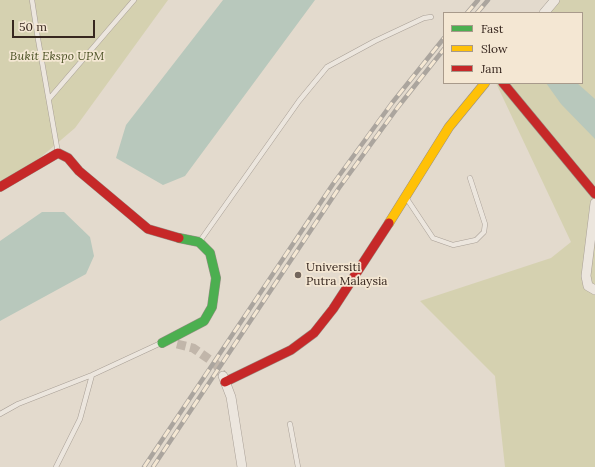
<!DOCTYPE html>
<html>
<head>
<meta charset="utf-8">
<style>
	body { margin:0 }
	#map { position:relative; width:595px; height:467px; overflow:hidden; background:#e3dacd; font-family:Lora,serif }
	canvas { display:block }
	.legend { position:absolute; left:443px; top:12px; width:140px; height:72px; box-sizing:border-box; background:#f4e7d3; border:1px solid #a89a8b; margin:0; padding:5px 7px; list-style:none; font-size:12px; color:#37271f }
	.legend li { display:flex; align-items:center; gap:8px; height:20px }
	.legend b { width:20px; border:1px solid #a89a8b }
	.scale { position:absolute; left:12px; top:20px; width:83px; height:18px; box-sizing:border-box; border:2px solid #37271f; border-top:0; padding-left:5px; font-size:12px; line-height:14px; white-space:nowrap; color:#37271f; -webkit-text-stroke:3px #f4e7d3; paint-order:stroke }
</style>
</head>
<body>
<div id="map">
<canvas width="595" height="467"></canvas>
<ul class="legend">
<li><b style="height:5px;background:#4caf50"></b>Fast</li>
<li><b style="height:5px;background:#ffc107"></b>Slow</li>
<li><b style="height:5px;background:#c62828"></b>Jam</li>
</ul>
<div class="scale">50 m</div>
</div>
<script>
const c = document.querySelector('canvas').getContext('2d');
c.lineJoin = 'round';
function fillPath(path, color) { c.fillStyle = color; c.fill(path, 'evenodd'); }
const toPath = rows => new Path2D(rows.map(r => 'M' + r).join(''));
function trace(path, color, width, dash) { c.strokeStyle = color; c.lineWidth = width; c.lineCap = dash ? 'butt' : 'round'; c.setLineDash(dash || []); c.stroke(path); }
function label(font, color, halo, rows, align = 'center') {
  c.font = font + ' Lora,serif'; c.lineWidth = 3.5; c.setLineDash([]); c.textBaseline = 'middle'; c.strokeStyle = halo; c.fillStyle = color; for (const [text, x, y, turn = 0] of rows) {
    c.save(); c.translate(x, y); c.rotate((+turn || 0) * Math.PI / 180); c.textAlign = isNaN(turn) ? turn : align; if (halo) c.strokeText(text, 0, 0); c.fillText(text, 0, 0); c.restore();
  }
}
fillPath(toPath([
	[0,0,168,0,75,128,0,192],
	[558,0,595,0,595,467,505,467,495,376,420,301,551,258,571,242,496,83,582,83,582,13,548,13]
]), '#d5d1b0');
fillPath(toPath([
	[223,0,315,0,185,176,163,185,116,158,126,125],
	[546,83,577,83,595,99,595,139,561,104],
	[42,212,64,212,90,237,94,256,86,274,0,321,0,241]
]), '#b8c8bc');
trace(toPath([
	[177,344,193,348,216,364,223,376]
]), '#c1b6aa', 9, [9, 4.5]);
const lane = toPath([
	[32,0,38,39,58,153],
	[49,99,134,0],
	[407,199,433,238,453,245,476,240,484,232,485,224,470,178],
	[200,241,299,101,327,67,375,41,424,18,431,17],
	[0,414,18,404,92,375,161,343],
	[290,424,298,467],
	[56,467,80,419,92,375]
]);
const street = toPath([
	[544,13,555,0],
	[595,203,586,276,588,286,595,290],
	[223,376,231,397,242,467]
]);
const fast = toPath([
	[162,343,204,321,212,307,216,278,210,253,199,242,179,238]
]);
const slow = toPath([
	[389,223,449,127,485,83]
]);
const jam = toPath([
	[503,83,595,194],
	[0,187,58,153,68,158,79,171,148,229,179,238],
	[225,382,291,350,314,333,333,309,389,223]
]);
trace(lane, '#a89f96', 5.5);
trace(street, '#a89f96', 10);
trace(fast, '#988f86', 10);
trace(slow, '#988f86', 10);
trace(jam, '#988f86', 10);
trace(lane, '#ece6de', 4.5);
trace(street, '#ece6de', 9);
trace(fast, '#4caf50', 9);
trace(slow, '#ffc107', 9);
trace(jam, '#c62828', 9);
const rail = toPath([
	[467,13,478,0],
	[477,13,488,0],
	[144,467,333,184,392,103,444,38],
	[153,467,339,188,398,107,444,49]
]);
trace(rail, '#aba59e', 4.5);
trace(rail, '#f4e7d3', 3, [9]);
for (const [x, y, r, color] of [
	[298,275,4,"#73665c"]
]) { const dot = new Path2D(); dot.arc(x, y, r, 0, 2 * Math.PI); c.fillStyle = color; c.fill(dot); trace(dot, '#f4e7d3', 1.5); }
label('italic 12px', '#4c5226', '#f4e7d3', [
	["Bukit Ekspo UPM",57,57]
]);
label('12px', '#37271f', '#f4e7d3', [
	["Universiti",306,268],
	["Putra Malaysia",306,282]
], 'left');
</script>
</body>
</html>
